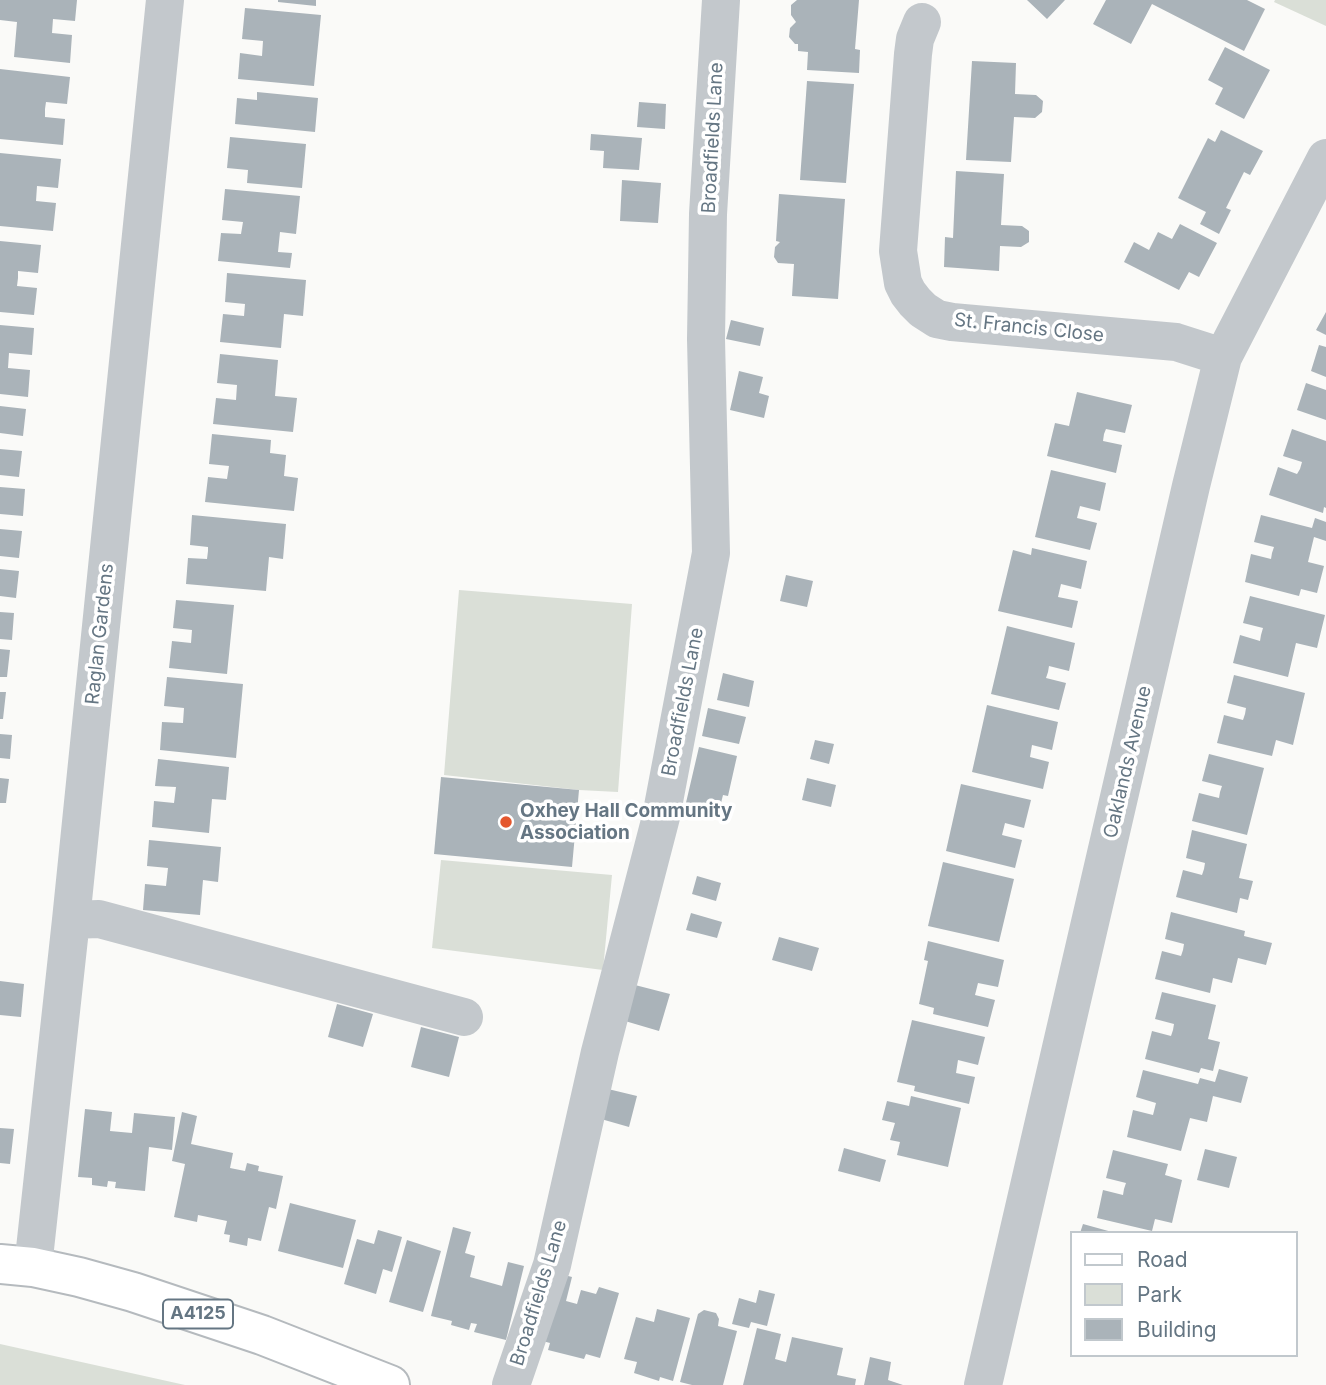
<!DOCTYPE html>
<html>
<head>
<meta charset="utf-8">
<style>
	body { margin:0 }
	#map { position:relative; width:1326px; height:1385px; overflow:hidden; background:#fafaf8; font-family:Inter,sans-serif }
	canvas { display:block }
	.legend { position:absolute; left:1070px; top:1231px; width:228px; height:126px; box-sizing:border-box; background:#fff; border:2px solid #c1c8cd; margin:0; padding:9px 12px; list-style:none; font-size:21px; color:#657683 }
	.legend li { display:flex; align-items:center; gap:14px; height:35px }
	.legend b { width:35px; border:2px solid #c1c8cd }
</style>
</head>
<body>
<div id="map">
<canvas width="1326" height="1385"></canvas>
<ul class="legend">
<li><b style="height:9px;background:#fff"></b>Road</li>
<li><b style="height:19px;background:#dadfd7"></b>Park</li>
<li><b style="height:19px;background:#aab3b9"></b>Building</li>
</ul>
</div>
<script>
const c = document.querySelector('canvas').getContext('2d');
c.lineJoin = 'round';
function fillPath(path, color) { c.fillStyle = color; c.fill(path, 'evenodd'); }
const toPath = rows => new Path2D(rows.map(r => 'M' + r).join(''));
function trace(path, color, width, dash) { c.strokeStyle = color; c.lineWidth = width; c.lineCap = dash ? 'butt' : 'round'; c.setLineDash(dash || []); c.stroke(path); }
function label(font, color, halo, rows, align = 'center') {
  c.font = font + ' Inter,sans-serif'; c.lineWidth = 7; c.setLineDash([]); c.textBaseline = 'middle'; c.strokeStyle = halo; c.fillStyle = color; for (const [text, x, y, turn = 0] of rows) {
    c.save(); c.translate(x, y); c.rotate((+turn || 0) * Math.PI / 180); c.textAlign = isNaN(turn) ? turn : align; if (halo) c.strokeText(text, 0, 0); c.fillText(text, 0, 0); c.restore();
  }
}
fillPath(toPath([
	[1275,0,1326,0,1326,26,1274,2],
	[459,590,632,604,618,792,579,790,444,775],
	[441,860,612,875,603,970,432,948],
	[0,1344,185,1385,0,1385]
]), '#dadfd7');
fillPath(toPath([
	[0,0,77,0,75,21,53,19,52,33,72,35,70,63,14,57,17,22,0,20],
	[278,0,316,0,316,6,278,2],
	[797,0,859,0,855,49,860,50,859,73,807,70,808,52,798,51,798,44,795,44,789,37,790,28,796,22,791,15,791,5],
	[1027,0,1065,0,1047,19],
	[1106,0,1247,0,1265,9,1244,51,1152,4,1131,44,1093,24],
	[245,8,321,15,314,86,238,79,240,53,262,56,263,41,242,39],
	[1225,47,1270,70,1244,119,1215,104,1223,88,1208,80],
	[972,61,1016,63,1015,94,1036,95,1043,101,1042,112,1035,118,1014,117,1011,162,966,160],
	[0,69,70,77,67,104,46,102,45,109,45,117,65,119,63,145,0,139],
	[807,81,854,84,846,183,800,180],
	[257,92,318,98,315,132,235,124,237,98,257,100],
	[639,102,666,104,665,129,637,127],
	[1221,130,1263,151,1250,175,1244,172,1226,208,1231,210,1219,234,1200,224,1206,212,1178,198,1208,138,1215,142],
	[591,134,642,138,639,170,603,168,604,151,590,150],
	[230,137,306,144,302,188,247,183,248,170,227,168],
	[0,153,61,159,58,188,37,186,36,201,56,203,53,231,0,226],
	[956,171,1004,174,1001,225,1022,226,1029,231,1029,242,1021,247,1000,246,999,271,944,267,945,237,953,238],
	[622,180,661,183,658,223,620,221],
	[225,189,300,196,296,234,280,232,278,252,292,253,290,268,218,261,221,233,241,234,243,222,222,220],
	[779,194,845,199,838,299,792,296,794,264,778,263,774,257,775,247,780,242,776,241],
	[1180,224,1217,243,1199,277,1189,272,1179,290,1124,262,1134,242,1149,250,1158,232,1172,239],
	[0,241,41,245,38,273,18,271,18,278,17,286,37,288,34,315,0,312],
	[227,273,306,280,303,316,284,314,281,348,220,342,223,314,244,316,245,304,225,302],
	[1326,312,1326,335,1316,330],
	[731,320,764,328,760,346,726,339],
	[0,325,34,328,32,355,9,353,8,368,30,370,28,397,0,394],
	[1319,345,1326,347,1326,377,1311,371],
	[220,354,278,360,275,396,297,398,293,432,213,424,216,398,236,400,237,385,217,383],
	[739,371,763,377,759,393,769,396,764,418,730,410],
	[1306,383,1326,390,1326,420,1297,410],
	[1077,392,1132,405,1125,433,1106,429,1104,434,1103,441,1122,445,1116,473,1047,456,1055,423,1069,426],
	[0,406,26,409,23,436,0,433],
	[1292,429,1326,441,1326,508,1324,507,1323,513,1269,495,1278,467,1297,474,1300,469,1302,462,1283,456],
	[212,434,271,440,270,453,286,455,284,476,298,478,294,511,205,502,208,477,227,479,229,466,209,464],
	[0,449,22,451,19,477,0,475],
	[1051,470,1106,483,1100,511,1080,506,1077,518,1097,523,1090,550,1035,537],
	[0,487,25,489,23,516,0,514],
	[192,515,286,524,283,559,269,557,266,591,186,584,188,558,207,559,208,551,208,547,190,545],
	[1261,515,1312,528,1315,518,1326,522,1326,541,1314,537,1308,562,1324,566,1317,593,1301,589,1299,596,1245,582,1251,554,1271,559,1272,553,1274,547,1254,542],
	[0,529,22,531,19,558,0,556],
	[1032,548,1087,561,1081,589,1061,584,1058,597,1078,601,1072,628,998,611,1013,550,1031,555],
	[0,569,19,571,16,598,0,596],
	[786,575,813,581,807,607,780,601],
	[1250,596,1325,615,1317,648,1296,643,1288,677,1233,663,1240,635,1260,641,1261,635,1263,628,1243,623],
	[176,600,234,605,227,674,169,668,172,641,191,643,192,630,173,628],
	[0,612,14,613,12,640,0,639],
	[1007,626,1075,643,1069,671,1049,666,1048,672,1046,678,1066,683,1059,710,991,694],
	[0,649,10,650,7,677,0,677],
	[723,673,754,681,749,707,717,700],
	[1234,675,1305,693,1293,745,1276,740,1272,756,1217,743,1224,715,1243,720,1245,714,1246,708,1227,703],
	[167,677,243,684,236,758,160,750,162,722,183,723,184,708,164,706],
	[0,692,6,692,3,719,0,719],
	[987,705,1058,722,1052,750,1032,745,1030,757,1049,762,1043,789,972,772],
	[708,708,746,717,739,744,702,736],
	[0,734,12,735,10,759,0,758],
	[815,740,834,744,829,764,810,759],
	[699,747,737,756,728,796,723,795,718,815,685,807],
	[1209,754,1264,768,1247,835,1192,821,1199,793,1219,798,1220,792,1222,786,1202,781],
	[158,759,229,767,226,800,212,799,209,833,152,827,154,801,174,803,176,787,155,786],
	[441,777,579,790,572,867,434,854],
	[0,778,9,779,6,803,0,803],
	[807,778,836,785,831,807,802,800],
	[961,784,1031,800,1024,828,1005,823,1002,835,1022,840,1015,868,946,851],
	[1192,830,1247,844,1239,878,1253,881,1248,900,1240,898,1237,913,1176,897,1183,870,1202,875,1204,869,1205,863,1186,858],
	[149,840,221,847,218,882,203,880,200,915,143,910,145,884,166,886,168,868,147,866],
	[943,862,1014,879,999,942,928,926],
	[697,876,721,883,716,901,692,894],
	[1171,912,1245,931,1244,936,1272,943,1266,965,1238,958,1232,983,1213,978,1210,993,1155,979,1162,951,1181,956,1183,950,1184,944,1165,939],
	[691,913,722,922,717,938,686,930],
	[779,937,819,948,812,971,772,960],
	[928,941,1004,960,998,987,978,983,975,995,995,1000,988,1027,933,1014,934,1008,919,1004,928,961,924,960],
	[0,981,24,984,21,1017,0,1015],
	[635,985,670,994,659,1031,625,1021],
	[1162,992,1216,1005,1208,1039,1220,1042,1213,1071,1201,1068,1199,1073,1145,1059,1152,1031,1171,1036,1173,1030,1174,1024,1155,1019],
	[337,1004,373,1014,363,1047,328,1037],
	[912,1020,985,1037,978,1065,958,1060,956,1073,975,1077,969,1104,914,1091,915,1086,897,1082],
	[421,1027,459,1037,449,1077,411,1067],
	[1219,1069,1248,1077,1241,1103,1213,1096,1207,1122,1190,1118,1181,1151,1127,1137,1133,1110,1153,1115,1156,1103,1136,1097,1143,1070,1198,1084,1200,1078,1215,1082],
	[608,1089,637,1096,629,1127,601,1119],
	[911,1096,961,1108,948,1167,897,1155,900,1142,890,1140,895,1123,882,1120,887,1101,909,1106],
	[85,1109,112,1112,110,1131,132,1133,134,1113,175,1117,172,1150,149,1147,145,1191,115,1188,116,1182,108,1181,107,1187,92,1185,92,1178,78,1177],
	[182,1112,197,1116,191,1144,233,1153,230,1168,245,1171,247,1163,259,1166,258,1171,283,1176,276,1209,269,1207,261,1241,248,1238,247,1246,229,1242,230,1235,224,1234,227,1221,198,1215,197,1222,174,1217,185,1164,172,1161],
	[0,1128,14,1129,10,1164,0,1163],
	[844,1148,886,1160,880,1182,838,1171],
	[1205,1149,1237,1157,1229,1188,1197,1180],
	[1113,1150,1168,1164,1165,1175,1182,1180,1172,1223,1155,1219,1152,1231,1097,1218,1103,1190,1123,1195,1124,1189,1126,1183,1106,1178],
	[290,1203,356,1220,343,1268,278,1251],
	[1083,1224,1112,1232,1112,1233,1080,1233],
	[453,1227,471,1232,465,1253,475,1256,470,1277,502,1286,508,1262,524,1266,506,1340,474,1332,477,1324,471,1323,469,1330,451,1325,452,1321,431,1316],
	[378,1230,402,1237,392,1272,383,1269,376,1294,344,1284,357,1239,374,1244],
	[407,1240,441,1251,423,1312,389,1302],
	[553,1272,572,1277,566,1301,577,1304,581,1290,596,1294,599,1287,619,1293,600,1358,586,1354,584,1359,548,1350,550,1343,535,1339],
	[759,1290,775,1294,767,1326,751,1322,749,1328,732,1324,739,1298,756,1303],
	[657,1309,690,1318,673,1381,660,1377,659,1381,634,1373,637,1362,624,1359,636,1317,654,1322],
	[704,1310,716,1313,719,1319,718,1326,737,1331,723,1385,692,1385,680,1382,698,1314],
	[757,1328,781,1334,775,1359,786,1362,792,1337,843,1348,837,1375,856,1379,855,1385,743,1385],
	[870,1357,891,1362,888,1380,903,1385,864,1385]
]), '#aab3b9');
const major = toPath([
	[0,1264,33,1267,79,1277,133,1292,262,1335,390,1385]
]);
trace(major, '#b5babe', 42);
trace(toPath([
	[922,22,915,39,913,54,898,251,903,283,908,293,915,302,923,310,937,319,952,322,1176,342,1223,357],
	[71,920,99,919,464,1017],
	[33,1267,71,920,165,0],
	[511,1385,552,1265,600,1052,661,817,711,553,706,339,708,214,721,0],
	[983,1385,1191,486,1223,357,1326,158]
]), '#c3c8cc', 38);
trace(major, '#fff', 38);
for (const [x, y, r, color] of [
	[506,822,7,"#e4572e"]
]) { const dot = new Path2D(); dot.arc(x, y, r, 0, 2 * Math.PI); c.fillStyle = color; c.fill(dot); trace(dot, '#fff', 2.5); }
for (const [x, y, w] of [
	[198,1314,70]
]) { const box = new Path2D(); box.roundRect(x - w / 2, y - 14.5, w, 29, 5); c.fillStyle = '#fff'; c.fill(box); trace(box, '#657683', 2); }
label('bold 18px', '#657683', null, [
	["A4125",198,1314]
]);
label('19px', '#657683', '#fff', [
	["Broadfields Lane",713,138,-87],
	["St. Francis Close",1029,328,6],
	["Raglan Gardens",100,634,-84],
	["Broadfields Lane",683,702,-79],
	["Oaklands Avenue",1128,762,-77],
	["Broadfields Lane",539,1293,-73]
]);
label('bold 19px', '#657683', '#fff', [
	["Oxhey Hall Community",520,811],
	["Association",520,833]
], 'left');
</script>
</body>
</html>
